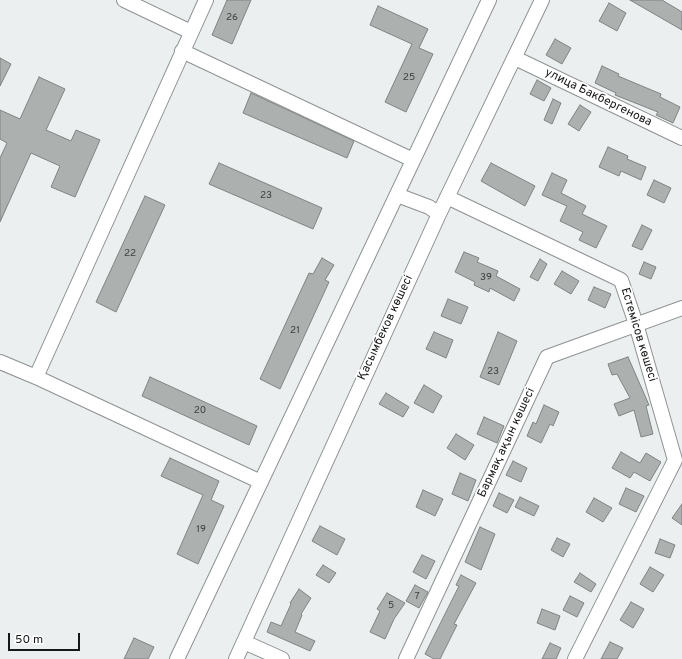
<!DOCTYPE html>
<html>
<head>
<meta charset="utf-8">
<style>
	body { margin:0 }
	#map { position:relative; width:682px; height:659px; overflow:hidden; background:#ebeff0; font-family:Overpass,sans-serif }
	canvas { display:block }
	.scale { position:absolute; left:8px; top:633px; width:72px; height:18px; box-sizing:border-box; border:2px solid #161718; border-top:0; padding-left:5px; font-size:12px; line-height:14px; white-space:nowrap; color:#161718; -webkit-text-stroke:3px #fff; paint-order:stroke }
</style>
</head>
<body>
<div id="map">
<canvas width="682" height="659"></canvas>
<div class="scale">50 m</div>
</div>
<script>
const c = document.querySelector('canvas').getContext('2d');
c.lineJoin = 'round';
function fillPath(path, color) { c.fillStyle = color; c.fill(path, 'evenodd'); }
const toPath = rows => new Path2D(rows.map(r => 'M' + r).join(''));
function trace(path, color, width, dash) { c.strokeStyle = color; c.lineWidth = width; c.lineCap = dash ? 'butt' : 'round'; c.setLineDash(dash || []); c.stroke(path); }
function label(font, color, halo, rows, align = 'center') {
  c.font = font + ' Overpass,sans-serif'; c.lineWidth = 3.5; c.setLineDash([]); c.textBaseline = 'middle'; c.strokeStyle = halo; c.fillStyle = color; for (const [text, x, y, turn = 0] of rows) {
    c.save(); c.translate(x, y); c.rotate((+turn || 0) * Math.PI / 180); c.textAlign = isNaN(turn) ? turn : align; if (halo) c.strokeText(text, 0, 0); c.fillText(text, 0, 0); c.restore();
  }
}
const building = toPath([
	[227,0,251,0,232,44,212,35,227,0],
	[630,0,662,0,682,12,682,30,630,0],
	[609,3,626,13,617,31,599,21,609,3],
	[378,6,428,29,419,48,433,54,406,112,385,102,412,44,370,25,378,6],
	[555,39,571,48,562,64,546,55,555,39],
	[0,58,11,64,0,86,0,58],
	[602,66,619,74,618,76,661,94,660,97,680,107,673,123,656,115,658,112,615,95,616,93,595,83,602,66],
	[39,77,65,89,46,130,71,141,76,130,100,140,75,197,51,187,60,166,31,153,0,222,0,158,7,143,0,139,0,110,20,119,39,77],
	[537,80,551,88,544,101,530,94,537,80],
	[251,93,354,141,347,158,243,113,251,93],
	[553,99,561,103,552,124,544,120,553,99],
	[580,105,591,112,579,131,568,124,580,105],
	[608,147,628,156,627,159,646,167,641,180,621,171,619,176,599,167,608,147],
	[219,163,322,208,313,229,209,184,219,163],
	[491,163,535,186,525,206,481,181,491,163],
	[552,173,567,180,561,193,586,206,582,214,607,226,596,248,579,240,583,232,560,221,567,206,542,195,552,173],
	[654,180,671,188,664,203,647,195,654,180],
	[145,196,165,205,116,312,96,302,145,196],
	[642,225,652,230,642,250,632,246,642,225],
	[464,252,479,258,477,262,498,271,496,276,520,289,514,301,490,288,489,292,474,285,475,282,455,272,464,252],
	[322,258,334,265,325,280,329,282,280,389,260,379,309,273,313,274,322,258],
	[540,259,547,264,538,281,530,277,540,259],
	[644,262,656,267,651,279,639,274,644,262],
	[562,271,579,281,571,294,554,284,562,271],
	[594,287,611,294,605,308,588,300,594,287],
	[448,299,468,307,461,324,441,316,448,299],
	[434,332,453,340,446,358,426,349,434,332],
	[498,332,517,341,499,385,480,377,498,332],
	[628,357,649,405,646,406,653,434,641,437,634,410,619,416,614,404,630,398,617,374,612,375,608,364,628,357],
	[150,377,257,426,249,445,142,396,150,377],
	[424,385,442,396,433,413,414,403,424,385],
	[386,393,409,407,403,417,379,404,386,393],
	[544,405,559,412,553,426,550,424,541,443,527,436,533,422,536,424,544,405],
	[484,417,504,426,497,443,477,434,484,417],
	[456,434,474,445,465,460,447,448,456,434],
	[621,452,640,463,646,453,661,462,650,481,634,472,630,478,612,468,621,452],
	[170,458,219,481,211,500,224,506,198,564,177,554,203,495,161,476,170,458],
	[513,461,527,468,521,482,506,475,513,461],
	[460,473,476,480,468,501,452,494,460,473],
	[626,488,644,496,636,512,619,504,626,488],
	[423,490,443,499,435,516,416,507,423,490],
	[499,493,514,500,507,513,493,506,499,493],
	[520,497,539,506,534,516,515,507,520,497],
	[594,498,612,508,603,522,586,512,594,498],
	[682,504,682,525,672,518,682,504],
	[320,526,345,539,337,555,312,541,320,526],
	[480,527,495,534,481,570,465,562,480,527],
	[557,538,570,544,563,557,551,550,557,538],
	[660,539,675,545,670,558,655,553,660,539],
	[422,555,435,561,426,579,413,572,422,555],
	[323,565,336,573,329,583,316,575,323,565],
	[650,567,664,575,653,592,640,584,650,567],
	[580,573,596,584,591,592,574,582,580,573],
	[461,575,476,583,454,624,457,625,440,659,434,659,425,654,459,586,456,585,461,575],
	[415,585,428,592,419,608,406,601,415,585],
	[299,589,311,598,301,614,302,615,295,632,315,641,310,651,267,632,271,622,281,626,291,604,290,603,299,589],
	[387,593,405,603,394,619,385,639,370,632,380,611,377,609,387,593],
	[570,596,584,603,577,617,563,610,570,596],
	[631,602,644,609,633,628,620,620,631,602],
	[542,609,560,616,555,630,537,623,542,609],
	[134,638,154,647,148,659,124,659,134,638],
	[610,642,623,648,617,659,601,659,610,642],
	[550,643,561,648,556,659,542,659,550,643]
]);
fillPath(building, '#acb0af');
trace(building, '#7f8382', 1);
const minor = toPath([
	[124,0,191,32],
	[182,51,413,160],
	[515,58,682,138],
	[397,195,429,207,439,214],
	[447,197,621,280,636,324,675,460,575,659],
	[0,362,36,377,261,482],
	[36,377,206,0],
	[244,642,282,659],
	[177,659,489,0],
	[236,659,439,214,542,0],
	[406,659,547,357,682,308]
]);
trace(minor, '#8e9192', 16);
trace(minor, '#fff', 14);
label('10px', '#3c3d3e', null, [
	["26",232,18],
	["25",409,78],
	["23",266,196],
	["22",130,254],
	["39",486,278],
	["21",295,331],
	["23",493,372],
	["20",200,411],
	["19",201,530],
	["7",417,597],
	["5",391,606]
]);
label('12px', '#161718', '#fff', [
	["улица Бакбергенова",598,98,26],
	["Қасымбеков көшесі",386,328,-65],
	["Естемісов көшесі",638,335,73],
	["Бармақ ақын көшесі",507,443,-65]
]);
</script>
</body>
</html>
